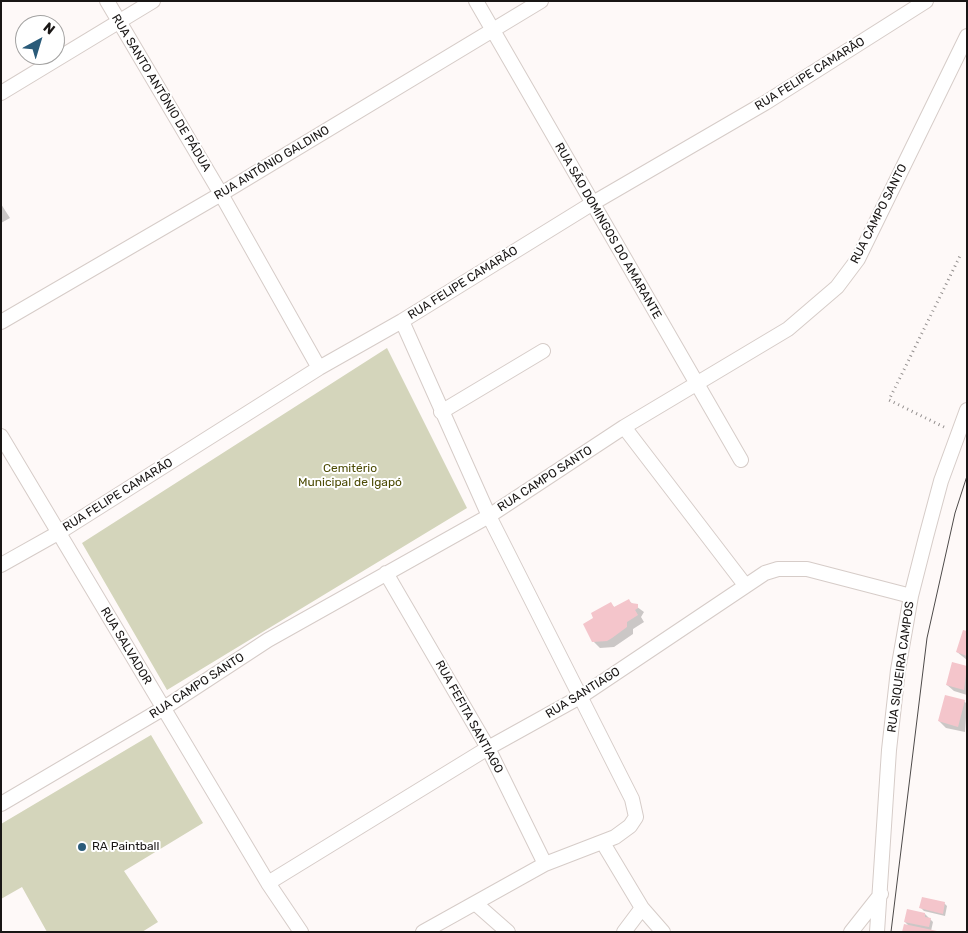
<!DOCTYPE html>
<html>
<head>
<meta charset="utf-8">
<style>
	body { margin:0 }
	#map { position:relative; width:968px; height:933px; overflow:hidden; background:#fef9f8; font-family:Rubik,sans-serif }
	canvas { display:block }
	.frame { position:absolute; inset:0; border:2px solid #191615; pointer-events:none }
	.north { position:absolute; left:15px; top:15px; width:50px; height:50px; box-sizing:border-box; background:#fff; border:1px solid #a3a2a1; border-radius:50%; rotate:39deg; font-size:14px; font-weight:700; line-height:20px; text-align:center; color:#191615 }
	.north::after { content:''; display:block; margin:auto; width:18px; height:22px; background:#2a5b79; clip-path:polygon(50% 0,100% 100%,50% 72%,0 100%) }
</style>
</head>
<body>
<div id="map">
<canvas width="968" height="933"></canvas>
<div class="frame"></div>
<div class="north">N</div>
</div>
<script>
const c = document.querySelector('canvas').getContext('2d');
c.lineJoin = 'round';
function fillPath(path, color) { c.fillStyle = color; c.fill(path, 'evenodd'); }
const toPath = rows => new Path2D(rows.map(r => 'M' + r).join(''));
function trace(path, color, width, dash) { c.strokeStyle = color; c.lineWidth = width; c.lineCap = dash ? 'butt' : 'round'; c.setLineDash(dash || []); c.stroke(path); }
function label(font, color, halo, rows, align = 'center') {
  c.font = font + ' Rubik,sans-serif'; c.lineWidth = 4; c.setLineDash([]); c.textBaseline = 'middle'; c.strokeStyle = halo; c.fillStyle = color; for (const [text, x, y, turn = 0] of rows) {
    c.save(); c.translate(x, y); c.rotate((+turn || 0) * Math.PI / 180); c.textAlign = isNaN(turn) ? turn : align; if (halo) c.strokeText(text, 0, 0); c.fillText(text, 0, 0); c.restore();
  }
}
fillPath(toPath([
	[387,348,467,508,167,690,82,543],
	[151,735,203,823,124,871,158,922,142,932,47,932,22,887,1,899,1,824]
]), '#d4d5bb');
fillPath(toPath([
	[1,204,10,218,1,223],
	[629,601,644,612,641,617,644,622,633,629,633,634,614,647,600,648,593,641,595,619,611,604,615,608],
	[967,632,967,660,957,652],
	[967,667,967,695,954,691,947,685],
	[964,701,967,704,965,732,946,728,939,721],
	[944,903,947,906,945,916,924,911,921,908],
	[925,914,933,922,931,931,910,927,905,922]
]), '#0003');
fillPath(toPath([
	[629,599,631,603,638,604,638,608,635,610,638,615,627,622,627,627,612,638,607,641,592,642,583,624,593,618,591,613,611,602,614,607],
	[963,630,967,631,967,656,956,652],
	[952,662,967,666,964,690,946,685],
	[945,695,965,700,958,727,938,721],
	[922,897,945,902,943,914,919,908],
	[907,909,925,913,925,917,931,918,929,927,904,922],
	[904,924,937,931,937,932,902,932]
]), '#f4c5cb');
const street = toPath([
	[107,1,221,194,319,368],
	[476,1,741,460],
	[1,93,153,1],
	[402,321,489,516,632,799,636,817,630,826,615,837,545,864,423,932],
	[1,322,221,194,541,1],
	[441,412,543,351],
	[624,427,745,585],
	[1,436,268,883,301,932],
	[1,565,58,533,319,368,402,321,593,203,765,103,926,1],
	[386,573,488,748,545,864],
	[1,804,164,708,268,640,489,516,624,427,788,329,837,287,858,259,967,36],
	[603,843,642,908,663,932],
	[268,883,488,748,580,697,765,573,778,569,807,569,911,596],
	[475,903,508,932],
	[624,932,642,908],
	[851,932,881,894],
	[877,932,889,750,898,670,911,596,926,537,941,481,967,410]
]);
trace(street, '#d6ccc8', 16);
trace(toPath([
	[944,427,889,400,961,254]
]), '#94908f', 3, [1, 4]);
trace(street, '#fff', 14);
trace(toPath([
	[891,932,927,638,955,513,967,476]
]), '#4d4a49', 1);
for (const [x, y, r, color] of [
	[82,847,5,"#2a5b79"]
]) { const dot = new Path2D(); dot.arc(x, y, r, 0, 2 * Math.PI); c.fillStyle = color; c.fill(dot); trace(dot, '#fff', 2); }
label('12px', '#191615', '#fff', [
	["RUA FELIPE CAMARÃO",810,74,-32],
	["RUA SANTO ANTÔNIO DE PÁDUA",161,93,59],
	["RUA ANTÔNIO GALDINO",272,163,-31],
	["RUA CAMPO SANTO",879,214,-63],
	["RUA SÃO DOMINGOS DO AMARANTE",608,231,60],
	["RUA FELIPE CAMARÃO",463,283,-32],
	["RUA CAMPO SANTO",545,479,-33],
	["RUA FELIPE CAMARÃO",118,495,-32],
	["RUA SALVADOR",126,646,59],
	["RUA SIQUEIRA CAMPOS",901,667,-82],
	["RUA CAMPO SANTO",197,686,-33],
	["RUA SANTIAGO",583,693,-32],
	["RUA FEFITA SANTIAGO",469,717,61]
]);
label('12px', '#4d4c06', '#fff', [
	["Cemitério",350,469],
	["Municipal de Igapó",350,483]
]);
label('12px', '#191615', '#fff', [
	["RA Paintball",92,847]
], 'left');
</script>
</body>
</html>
